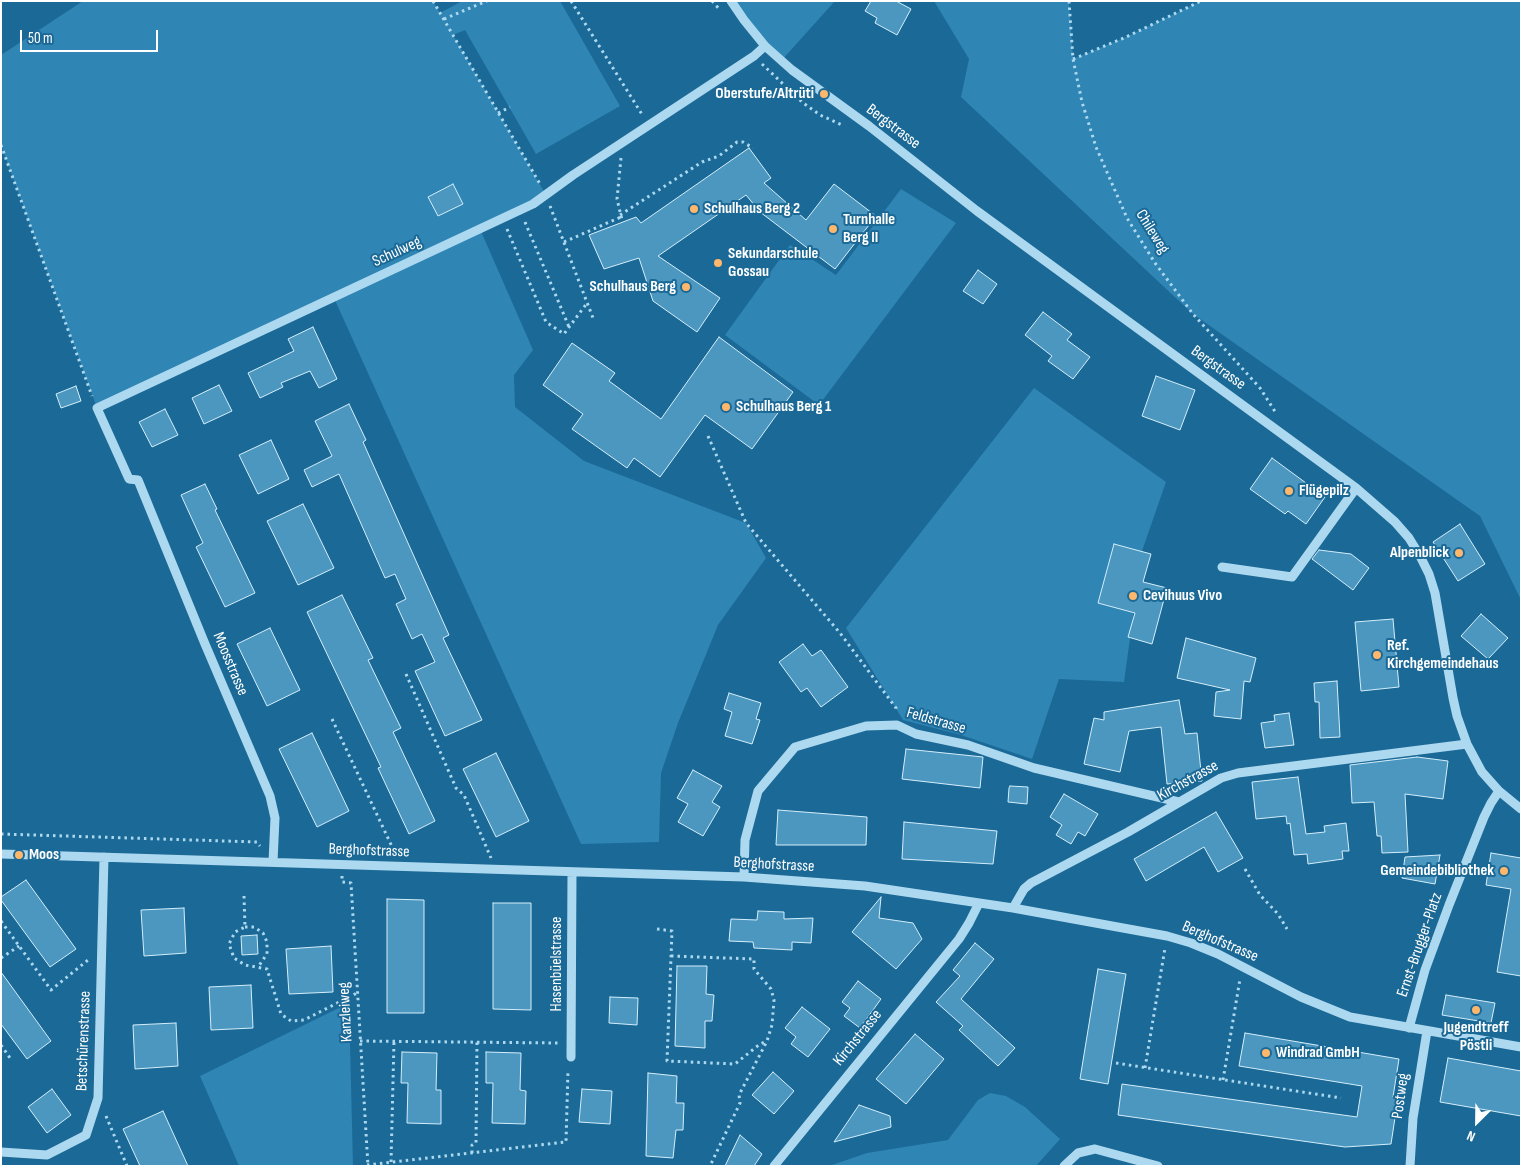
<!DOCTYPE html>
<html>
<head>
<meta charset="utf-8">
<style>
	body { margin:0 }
	#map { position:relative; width:1522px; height:1167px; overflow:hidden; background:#1b6996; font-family:"Sofia Sans Condensed",sans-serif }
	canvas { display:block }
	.frame { position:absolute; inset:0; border:2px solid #fff; pointer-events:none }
	.north { position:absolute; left:1452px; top:1097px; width:50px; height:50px; -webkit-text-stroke:4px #1b6996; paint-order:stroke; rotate:203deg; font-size:14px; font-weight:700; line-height:20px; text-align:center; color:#fff }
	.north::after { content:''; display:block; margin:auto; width:18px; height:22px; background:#fff; clip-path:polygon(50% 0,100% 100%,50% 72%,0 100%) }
	.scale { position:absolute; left:20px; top:30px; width:138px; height:22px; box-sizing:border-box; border:2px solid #fff; border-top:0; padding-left:6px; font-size:15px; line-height:18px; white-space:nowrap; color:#fff; -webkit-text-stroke:4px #1b6996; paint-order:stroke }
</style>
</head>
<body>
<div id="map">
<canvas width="1522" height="1167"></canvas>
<div class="frame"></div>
<div class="north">N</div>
<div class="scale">50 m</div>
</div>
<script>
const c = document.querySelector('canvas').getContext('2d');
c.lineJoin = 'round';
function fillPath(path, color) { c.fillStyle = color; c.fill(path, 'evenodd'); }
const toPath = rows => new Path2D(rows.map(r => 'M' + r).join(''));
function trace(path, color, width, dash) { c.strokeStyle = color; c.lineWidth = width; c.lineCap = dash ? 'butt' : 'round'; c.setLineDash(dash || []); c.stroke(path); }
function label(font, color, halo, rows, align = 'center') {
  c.font = font + ' "Sofia Sans Condensed",sans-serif'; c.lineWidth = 4; c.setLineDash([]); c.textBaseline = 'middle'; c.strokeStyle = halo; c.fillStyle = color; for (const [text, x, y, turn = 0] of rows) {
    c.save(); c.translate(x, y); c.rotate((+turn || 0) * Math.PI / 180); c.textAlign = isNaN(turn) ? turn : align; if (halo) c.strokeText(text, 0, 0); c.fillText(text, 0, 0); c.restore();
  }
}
fillPath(toPath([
	[83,1,433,1,440,13,462,1,560,1,620,106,536,154,465,30,453,35,546,195,480,229,533,350,514,375,515,407,584,461,746,523,766,558,718,625,678,723,661,773,659,842,581,844,334,298,97,408,1,145,1,55],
	[731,1,835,1,781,61],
	[934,1,1069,1,1073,59,1124,38,1201,1,1521,1,1521,600,1480,516,1193,314,961,97,969,59],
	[901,189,956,223,819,405,725,335,790,245,836,275],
	[1034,388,1166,482,1142,551,1124,682,1059,679,1032,759,961,735,903,720,846,628],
	[349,1003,353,1166,239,1166,200,1076],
	[990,1093,1006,1096,1025,1107,1060,1139,1036,1166,829,1166,867,1153,948,1140,978,1100]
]), '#2f85b4');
const building = toPath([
	[871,1,896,1,911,9,897,35,875,23,877,18,865,11,871,1],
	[749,148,771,178,764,183,806,220,834,184,876,216,835,269,760,212,746,195,658,256,720,298,697,332,653,301,639,258,604,269,589,235,636,217,641,223,749,148],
	[453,184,463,204,438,216,428,197,453,184],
	[978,270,997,284,983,304,963,291,978,270],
	[1043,312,1072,334,1067,340,1090,357,1073,379,1048,361,1052,356,1025,335,1043,312],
	[313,327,337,379,319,388,310,371,281,383,283,387,260,398,248,373,294,351,288,339,313,327],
	[719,337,793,392,752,449,705,415,660,477,634,458,627,468,572,429,583,414,543,385,572,343,615,373,609,381,661,419,719,337],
	[1156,376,1195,390,1180,430,1142,416,1156,376],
	[219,385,232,411,204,424,192,398,219,385],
	[76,386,81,401,61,408,56,394,76,386],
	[349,404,366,440,363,442,449,635,443,638,482,720,445,736,415,671,435,662,422,634,412,639,396,604,406,599,395,574,385,578,339,474,312,487,304,470,332,456,315,421,349,404],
	[165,409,178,435,152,447,139,422,165,409],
	[271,440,289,479,258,494,239,455,271,440],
	[1272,458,1325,497,1306,524,1288,511,1285,514,1250,489,1272,458],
	[205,484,217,509,215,510,255,593,225,607,196,547,203,543,181,495,205,484],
	[303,504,334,568,298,585,267,521,303,504],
	[1460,524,1485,564,1458,581,1433,542,1460,524],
	[1114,544,1151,554,1143,582,1167,588,1152,644,1128,637,1135,613,1098,603,1114,544],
	[1319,550,1351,554,1369,568,1353,590,1312,559,1319,550],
	[342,595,373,658,368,660,401,728,393,732,435,821,409,834,378,768,381,767,307,612,342,595],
	[1481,614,1508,638,1488,659,1461,636,1481,614],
	[1393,619,1399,687,1361,691,1355,622,1393,619],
	[270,628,300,690,267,706,237,644,270,628],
	[1186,638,1256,658,1250,682,1244,681,1241,719,1214,716,1216,692,1230,690,1177,678,1186,638],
	[803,644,812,656,821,650,848,687,821,707,807,688,801,692,779,662,803,644],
	[1337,681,1340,737,1320,738,1319,702,1315,702,1314,683,1337,681],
	[729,693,761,703,756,719,760,720,752,744,725,736,732,712,724,709,729,693],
	[1179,700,1185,734,1197,733,1202,781,1167,784,1161,727,1129,731,1120,772,1084,764,1094,718,1104,720,1104,712,1179,700],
	[1289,713,1294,745,1265,748,1261,723,1275,721,1274,715,1289,713],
	[312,733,349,811,317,827,279,749,312,733],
	[906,749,983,757,980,788,902,779,906,749],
	[496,753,529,821,496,837,463,769,496,753],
	[1417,757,1448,761,1443,799,1405,794,1408,852,1382,853,1381,836,1377,836,1374,802,1352,803,1350,765,1417,757],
	[693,770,722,786,712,802,720,807,703,836,678,822,688,804,677,798,693,770],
	[1298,777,1306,834,1325,832,1324,826,1346,823,1349,851,1342,851,1343,859,1308,864,1307,854,1294,855,1290,823,1287,824,1286,816,1256,819,1252,782,1298,777],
	[1010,786,1028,787,1027,804,1008,802,1009,788,1010,786],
	[1064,794,1098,814,1085,836,1078,832,1071,844,1056,835,1062,825,1050,817,1064,794],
	[778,810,867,817,866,845,776,845,778,810],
	[1216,812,1243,858,1218,872,1204,847,1146,881,1134,859,1216,812],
	[904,822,997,831,993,864,902,859,904,822],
	[1491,853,1521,858,1521,976,1497,972,1511,889,1486,885,1491,853],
	[1440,855,1435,884,1402,878,1405,857,1440,855],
	[26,880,76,949,50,967,1,900,1,897,26,880],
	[881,897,879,918,913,923,922,939,896,969,852,932,881,897],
	[387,899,424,900,424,1013,387,1013,387,899],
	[493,903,531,903,531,1010,493,1009,493,903],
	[184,908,186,953,144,956,141,910,184,908],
	[758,911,784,912,784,919,813,918,811,943,792,942,792,950,754,948,753,942,729,941,731,919,757,920,758,911],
	[257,935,258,954,242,955,241,936,257,935],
	[975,943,994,959,961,999,1015,1048,998,1066,959,1030,963,1026,936,1002,960,976,953,970,975,943],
	[331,946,333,992,289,994,286,949,331,946],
	[677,966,707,966,706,994,714,995,712,1021,705,1021,705,1048,675,1046,677,966],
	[1098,969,1126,974,1108,1084,1080,1079,1098,969],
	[1,972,51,1041,27,1059,1,1024,1,972],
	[858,981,881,999,860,1028,844,1016,850,1008,842,1002,858,981],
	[251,985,253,1028,211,1030,209,987,251,985],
	[1446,995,1495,1003,1491,1023,1442,1015,1446,995],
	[610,997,638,998,637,1025,609,1023,610,997],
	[802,1007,830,1029,808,1057,791,1044,796,1037,785,1028,802,1007],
	[176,1023,178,1066,135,1069,133,1025,176,1023],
	[1245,1033,1399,1059,1393,1097,1398,1098,1391,1144,1345,1147,1118,1115,1122,1084,1357,1117,1362,1086,1239,1066,1245,1033],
	[915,1034,944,1059,906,1104,876,1079,915,1034],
	[402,1052,437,1053,436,1090,441,1090,441,1124,407,1123,408,1083,401,1083,402,1052],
	[486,1052,521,1053,520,1090,526,1091,525,1124,492,1123,493,1083,486,1083,486,1052],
	[1448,1058,1521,1071,1521,1116,1440,1102,1448,1058],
	[773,1072,794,1091,774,1114,752,1095,773,1072],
	[648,1073,677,1076,676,1103,684,1103,683,1130,676,1130,673,1158,646,1156,648,1073],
	[52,1089,71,1115,47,1133,28,1107,52,1089],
	[582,1089,612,1091,610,1124,579,1122,582,1089],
	[859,1105,890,1116,891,1127,834,1142,859,1105],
	[163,1111,188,1166,140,1166,123,1129,163,1111],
	[740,1135,762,1154,754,1166,725,1166,740,1135]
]);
fillPath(building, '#4c97c0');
trace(building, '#d4eefb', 1);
trace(toPath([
	[433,1,540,184],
	[571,1,643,116],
	[712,1,720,10],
	[1069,1,1073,59,1082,102,1096,147,1127,218,1155,263,1193,314,1260,388,1276,413],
	[444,19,487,1],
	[1073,59,1124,38,1201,1],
	[762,64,802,102,820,115,842,125],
	[498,113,510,107],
	[1,145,92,396],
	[621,158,617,199,622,220],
	[550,206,593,318],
	[620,215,702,162,719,156,737,142,743,142,753,148],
	[525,222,569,327],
	[507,229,546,322,564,334,587,303],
	[564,242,621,217],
	[708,436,746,523,840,633,896,708,896,712],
	[406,674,456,788,464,795,491,858],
	[332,719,395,853],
	[1,834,257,842,260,846],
	[1245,869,1260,895,1278,914,1287,929],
	[342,876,342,882,351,883,368,1166],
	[244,896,245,927,235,932,229,944,234,958,245,965,267,969,281,1014,291,1021,304,1020,357,993],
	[1,921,51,990,88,960],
	[245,927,254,927,263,933,267,942,267,954,258,967],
	[657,929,672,931,667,1061,735,1064,760,1044,767,1041],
	[671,956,754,959,754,969,771,989,774,1000,772,1025,767,1041,739,1095,740,1103,710,1166],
	[1,958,19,946],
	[360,1041,558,1043],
	[1,1045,10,1058],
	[1116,1063,1341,1098],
	[1145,1068,1165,948],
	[1223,1080,1240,979],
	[106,1116,127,1166],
	[472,1153,472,1145,476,1143,477,1042],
	[391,1162,394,1041],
	[367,1165,566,1142,568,1070]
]), '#add9f0', 3, [2.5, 4]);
trace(toPath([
	[731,1,744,20,765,46,792,70,869,126,977,211,1356,488,1395,522,1409,538,1420,556,1429,574,1435,593,1453,698,1457,716,1467,744,1482,772,1499,791,1521,809],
	[1222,567,1292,577,1356,488],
	[1,854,744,877,865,886,1013,908,1167,936,1191,943,1218,954,1301,997,1350,1017,1521,1047],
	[273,862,275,818,270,796,205,644,138,480,129,479,97,408,533,204,573,175,754,56,765,46],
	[744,877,745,840,758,791,795,747,866,726,897,725,916,734,968,745,1034,768,1179,802],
	[1013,908,1024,889,1031,883,1128,832,1221,778,1238,773,1467,744],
	[1409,1028,1425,970,1449,905,1484,817,1491,803,1499,791],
	[571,1057,572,872],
	[1,1152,47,1155,86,1135,98,1098,104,857],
	[774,1166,959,939,969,923,979,903],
	[1064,1166,1078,1153,1095,1149,1158,1166],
	[1410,1166,1413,1118,1427,1031]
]), '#add9f0', 9);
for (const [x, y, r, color] of [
	[824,94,5,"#ffb76c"],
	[694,209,5,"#ffb76c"],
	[833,229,5,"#ffb76c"],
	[718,263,5,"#ffb76c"],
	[686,287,5,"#ffb76c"],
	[726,407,5,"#ffb76c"],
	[1289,491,5,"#ffb76c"],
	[1459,553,5,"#ffb76c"],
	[1133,596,5,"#ffb76c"],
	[1377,655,5,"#ffb76c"],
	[19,855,5,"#ffb76c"],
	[1504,871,5,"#ffb76c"],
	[1476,1010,5,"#ffb76c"],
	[1266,1053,5,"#ffb76c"]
]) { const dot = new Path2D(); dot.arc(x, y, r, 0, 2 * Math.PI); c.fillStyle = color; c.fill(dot); trace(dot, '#1b6996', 2); }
label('bold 16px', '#fff', '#1b6996', [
	["Oberstufe/Altrüti",814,94,"right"],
	["Schulhaus Berg 2",704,209],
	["Turnhalle",843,220],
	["Berg II",843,238],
	["Sekundarschule",728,254],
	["Gossau",728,272],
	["Schulhaus Berg",676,287,"right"],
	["Schulhaus Berg 1",736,407],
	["Flügepilz",1299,491],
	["Alpenblick",1449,553,"right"],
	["Cevihuus Vivo",1143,596],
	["Ref.",1387,646],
	["Kirchgemeindehaus",1387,664],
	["Moos",29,855],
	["Gemeindebibliothek",1494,871,"right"],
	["Jugendtreff",1476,1028,"center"],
	["Pöstli",1476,1046,"center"],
	["Windrad GmbH",1276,1053]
], 'left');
label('16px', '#fff', '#1b6996', [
	["Bergstrasse",893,127,37],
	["Chileweg",1152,232,58],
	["Schulweg",397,252,-25],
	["Bergstrasse",1218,368,36],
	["Moosstrasse",230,664,67],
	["Feldstrasse",936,721,16],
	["Kirchstrasse",1188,781,-29],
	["Berghofstrasse",369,851,2],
	["Berghofstrasse",774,865,3],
	["Berghofstrasse",1220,942,23],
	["Ernst-Brugger-Platz",1420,945,-71],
	["Hasenbüelstrasse",557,964,-90],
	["Kanzleiweg",346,1012,-93],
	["Kirchstrasse",858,1038,-51],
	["Betschürenstrasse",84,1041,-88],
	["Postweg",1401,1096,-82]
]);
</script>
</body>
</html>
